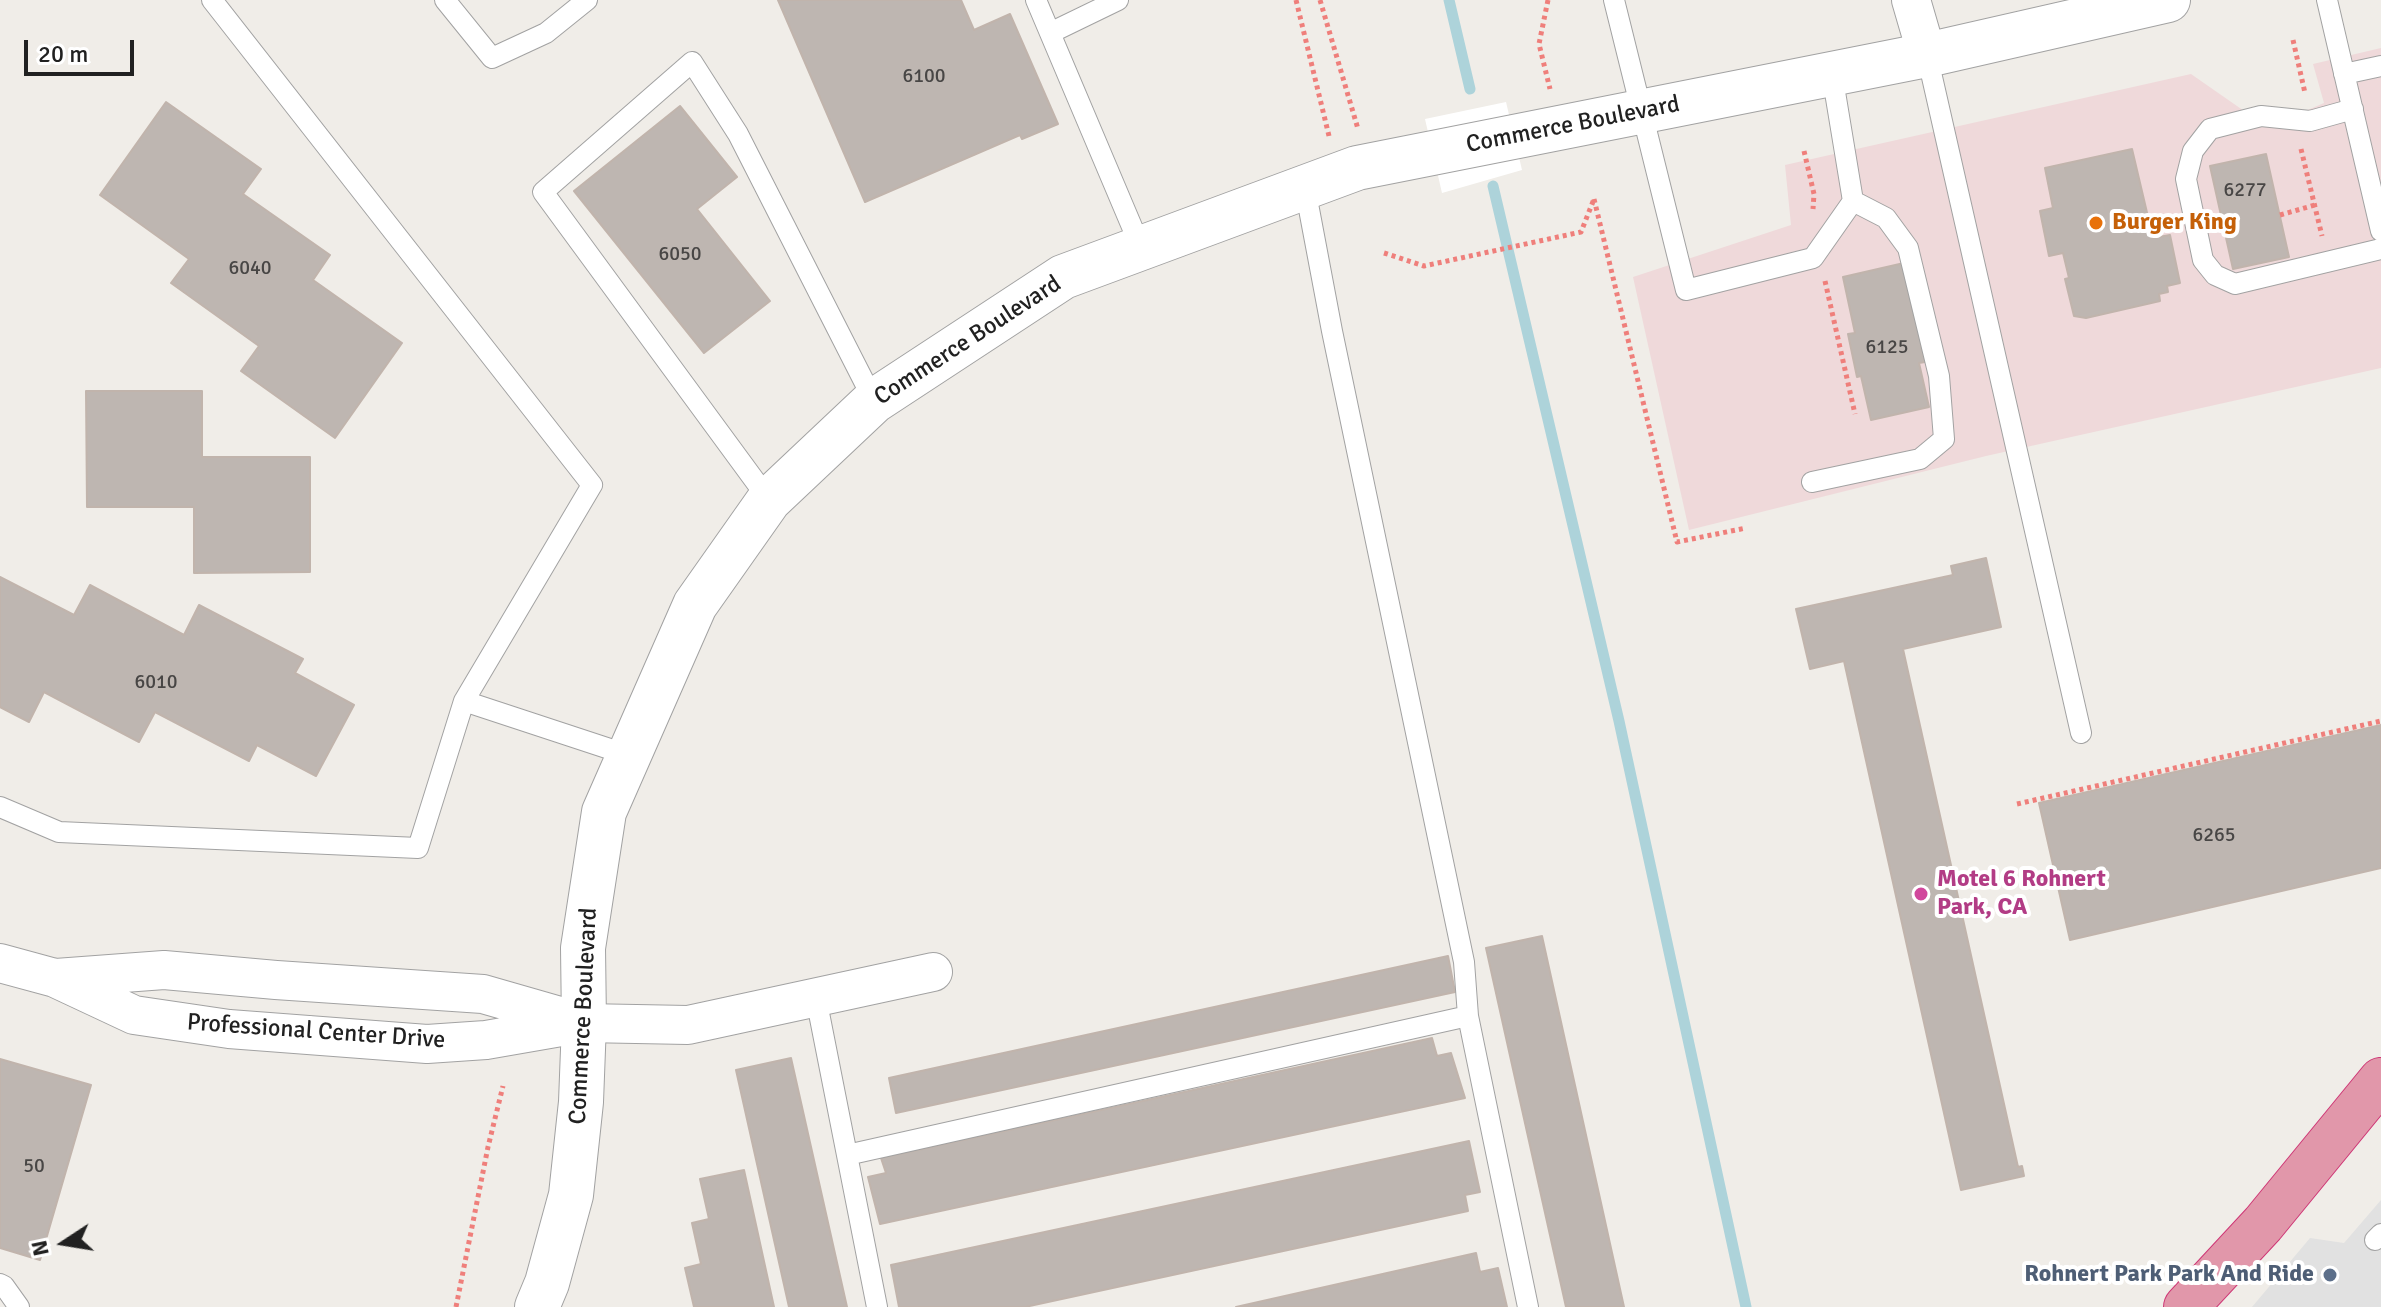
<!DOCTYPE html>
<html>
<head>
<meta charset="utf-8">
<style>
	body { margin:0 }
	#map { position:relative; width:2381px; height:1307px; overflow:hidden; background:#f0ede8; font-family:Signika,sans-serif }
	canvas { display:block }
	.north { position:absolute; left:24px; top:1203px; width:80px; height:80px; -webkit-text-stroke:6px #fff; paint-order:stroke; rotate:258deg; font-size:22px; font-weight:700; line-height:32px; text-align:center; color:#212121 }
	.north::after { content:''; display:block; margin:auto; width:28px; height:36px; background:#212121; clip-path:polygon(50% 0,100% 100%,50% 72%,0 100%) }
	.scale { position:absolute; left:24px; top:40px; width:110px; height:36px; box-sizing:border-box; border:4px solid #212121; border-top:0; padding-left:10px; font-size:24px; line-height:28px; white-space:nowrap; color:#212121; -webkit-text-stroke:6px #fff; paint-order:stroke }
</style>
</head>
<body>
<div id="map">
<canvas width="2381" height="1307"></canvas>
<div class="north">N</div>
<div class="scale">20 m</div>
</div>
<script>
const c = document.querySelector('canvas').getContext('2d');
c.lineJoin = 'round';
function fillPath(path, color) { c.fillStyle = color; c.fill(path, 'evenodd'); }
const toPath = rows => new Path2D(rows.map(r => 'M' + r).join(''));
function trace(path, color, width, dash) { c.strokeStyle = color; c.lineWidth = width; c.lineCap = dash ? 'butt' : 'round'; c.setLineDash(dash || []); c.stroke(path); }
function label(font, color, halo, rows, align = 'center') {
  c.font = font + ' Signika,sans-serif'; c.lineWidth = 8; c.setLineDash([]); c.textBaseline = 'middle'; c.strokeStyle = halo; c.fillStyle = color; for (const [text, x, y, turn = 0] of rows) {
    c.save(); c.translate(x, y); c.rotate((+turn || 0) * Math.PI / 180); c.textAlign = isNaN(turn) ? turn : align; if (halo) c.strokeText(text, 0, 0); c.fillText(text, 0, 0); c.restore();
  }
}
fillPath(toPath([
	[2381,48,2381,368,1986,456,1689,530,1633,277,1791,225,1785,165,2191,74,2247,113,2303,112,2324,103,2313,64]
]), '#efd9da');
fillPath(toPath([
	[2381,1200,2381,1307,2252,1307,2310,1238,2344,1243]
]), '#e1e1e1');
fillPath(toPath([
	[1506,102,1522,170,1442,193,1425,119]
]), '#fff');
trace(toPath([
	[1449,0,1470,89],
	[1493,186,1619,721,1746,1307]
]), '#add3da', 11);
const building = toPath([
	[778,0,961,0,974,30,1010,14,1058,124,1022,139,1020,135,865,202,778,0],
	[166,102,261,169,243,194,330,255,313,280,402,343,335,438,241,371,259,346,171,283,189,259,100,195,166,102],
	[680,106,737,177,697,209,770,301,704,353,574,191,680,106],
	[2132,149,2153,238,2170,235,2180,283,2167,286,2168,292,2159,294,2160,301,2086,318,2074,316,2065,279,2069,278,2063,253,2049,256,2040,211,2053,208,2045,168,2132,149],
	[2266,154,2289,257,2233,269,2210,166,2266,154],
	[1904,263,1925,362,1919,363,1929,407,1871,420,1861,376,1857,377,1848,334,1855,333,1843,277,1904,263],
	[86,391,202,391,202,457,310,457,310,572,194,573,194,507,87,507,86,391],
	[1986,558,2001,627,1903,649,2018,1167,2022,1166,2024,1176,1961,1190,1844,661,1810,669,1796,609,1953,575,1951,566,1986,558],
	[0,577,74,615,90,585,184,635,199,605,303,659,295,673,354,705,316,776,257,745,249,761,155,712,139,742,44,692,29,722,0,707,0,577],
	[2381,725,2381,868,2070,940,2039,803,2381,725],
	[1542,936,1624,1307,1566,1307,1486,948,1542,936],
	[1448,956,1455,992,896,1113,889,1078,1448,956],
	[1432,1038,1437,1056,1451,1053,1465,1098,880,1224,868,1177,886,1173,881,1158,1432,1038],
	[791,1058,847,1307,789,1307,736,1070,791,1058],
	[0,1059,91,1085,40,1260,0,1248,0,1059],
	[1469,1141,1480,1192,1465,1195,1468,1211,1025,1307,899,1307,891,1265,1469,1141],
	[744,1170,774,1307,694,1307,685,1268,701,1264,692,1223,709,1219,700,1179,744,1170],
	[1476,1253,1480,1272,1498,1268,1507,1307,1236,1307,1476,1253]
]);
fillPath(building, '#beb6b1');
trace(building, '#c1b4ac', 2);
const service = toPath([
	[212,0,592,485,464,701],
	[445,0,492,58,546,33,587,0],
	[1036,0,1141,248],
	[1614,0,1686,290,1813,258,1853,201,1832,74],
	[2327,0,2381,231],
	[1050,33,1118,0],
	[1927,55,2081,733],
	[2344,74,2381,66],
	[2353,109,2310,121,2261,116,2210,129,2193,151,2186,179,2203,260,2215,275,2235,284,2381,249],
	[1305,188,1332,331,1464,962,1468,1016],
	[1812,482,1920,459,1944,439,1939,376,1908,248,1886,218,1853,201],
	[769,500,543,192,692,62,738,134,874,401],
	[0,807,59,832,418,848,464,701,628,755],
	[816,998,877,1307],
	[847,1155,1468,1016,1528,1307],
	[2375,1240,2381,1234],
	[0,1284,4,1286,19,1307]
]);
const minor = toPath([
	[1911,0,1927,55],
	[0,963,55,978,134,1015,229,1029,427,1044,486,1040,584,1023,688,1025,933,972],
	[56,978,164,970,276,980,483,994,577,1021]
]);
const tertiary = toPath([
	[537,1307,547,1283,571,1195,581,1102,584,1023,583,948,604,812,695,605,769,500,874,401,1063,277,1357,168,1927,55,2168,0]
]);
const motorway = toPath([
	[2186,1307,2263,1224,2381,1080]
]);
trace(service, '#a2a2a2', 22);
trace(minor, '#a2a2a2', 40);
trace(tertiary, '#a2a2a2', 46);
trace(motorway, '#ce3675', 46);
trace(toPath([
	[1296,0,1329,136],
	[1320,0,1358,129],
	[1548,0,1539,44,1550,89],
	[2293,40,2305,93],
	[2301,149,2322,236],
	[1804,151,1814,194,1813,209],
	[1594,199,1677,542,1746,528],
	[2280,215,2315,205],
	[1384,253,1424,266,1581,232,1594,199],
	[1825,281,1855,414],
	[2017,804,2381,721],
	[456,1307,488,1147,503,1086]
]), '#ef7f7b', 5, [4, 4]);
trace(service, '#fff', 20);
trace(minor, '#fff', 38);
trace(tertiary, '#fff', 44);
trace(motorway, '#e197aa', 44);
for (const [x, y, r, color] of [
	[2096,223,8,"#e8710a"],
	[1921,894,8,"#d1479c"],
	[2330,1275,8,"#5c6f8a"]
]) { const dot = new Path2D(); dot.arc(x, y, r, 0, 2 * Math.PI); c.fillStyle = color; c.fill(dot); trace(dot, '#fff', 3); }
label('20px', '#484645', null, [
	["6100",924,77],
	["6277",2245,191],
	["6050",680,255],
	["6040",250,269],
	["6125",1887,348],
	["6010",156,683],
	["6265",2214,836],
	["50",34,1167]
]);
label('24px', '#212121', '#fff', [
	["Commerce Boulevard",1573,125,-11],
	["Commerce Boulevard",968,341,-33],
	["Commerce Boulevard",584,1016,-87],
	["Professional Center Drive",316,1032,4]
]);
label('bold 24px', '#c56008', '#fff', [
	["Burger King",2112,223]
], 'left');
label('bold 24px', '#b23c85', '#fff', [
	["Motel 6 Rohnert",1937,880],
	["Park, CA",1937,908]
], 'left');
label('bold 24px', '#4e5e75', '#fff', [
	["Rohnert Park Park And Ride",2314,1275]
], 'right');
</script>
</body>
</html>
